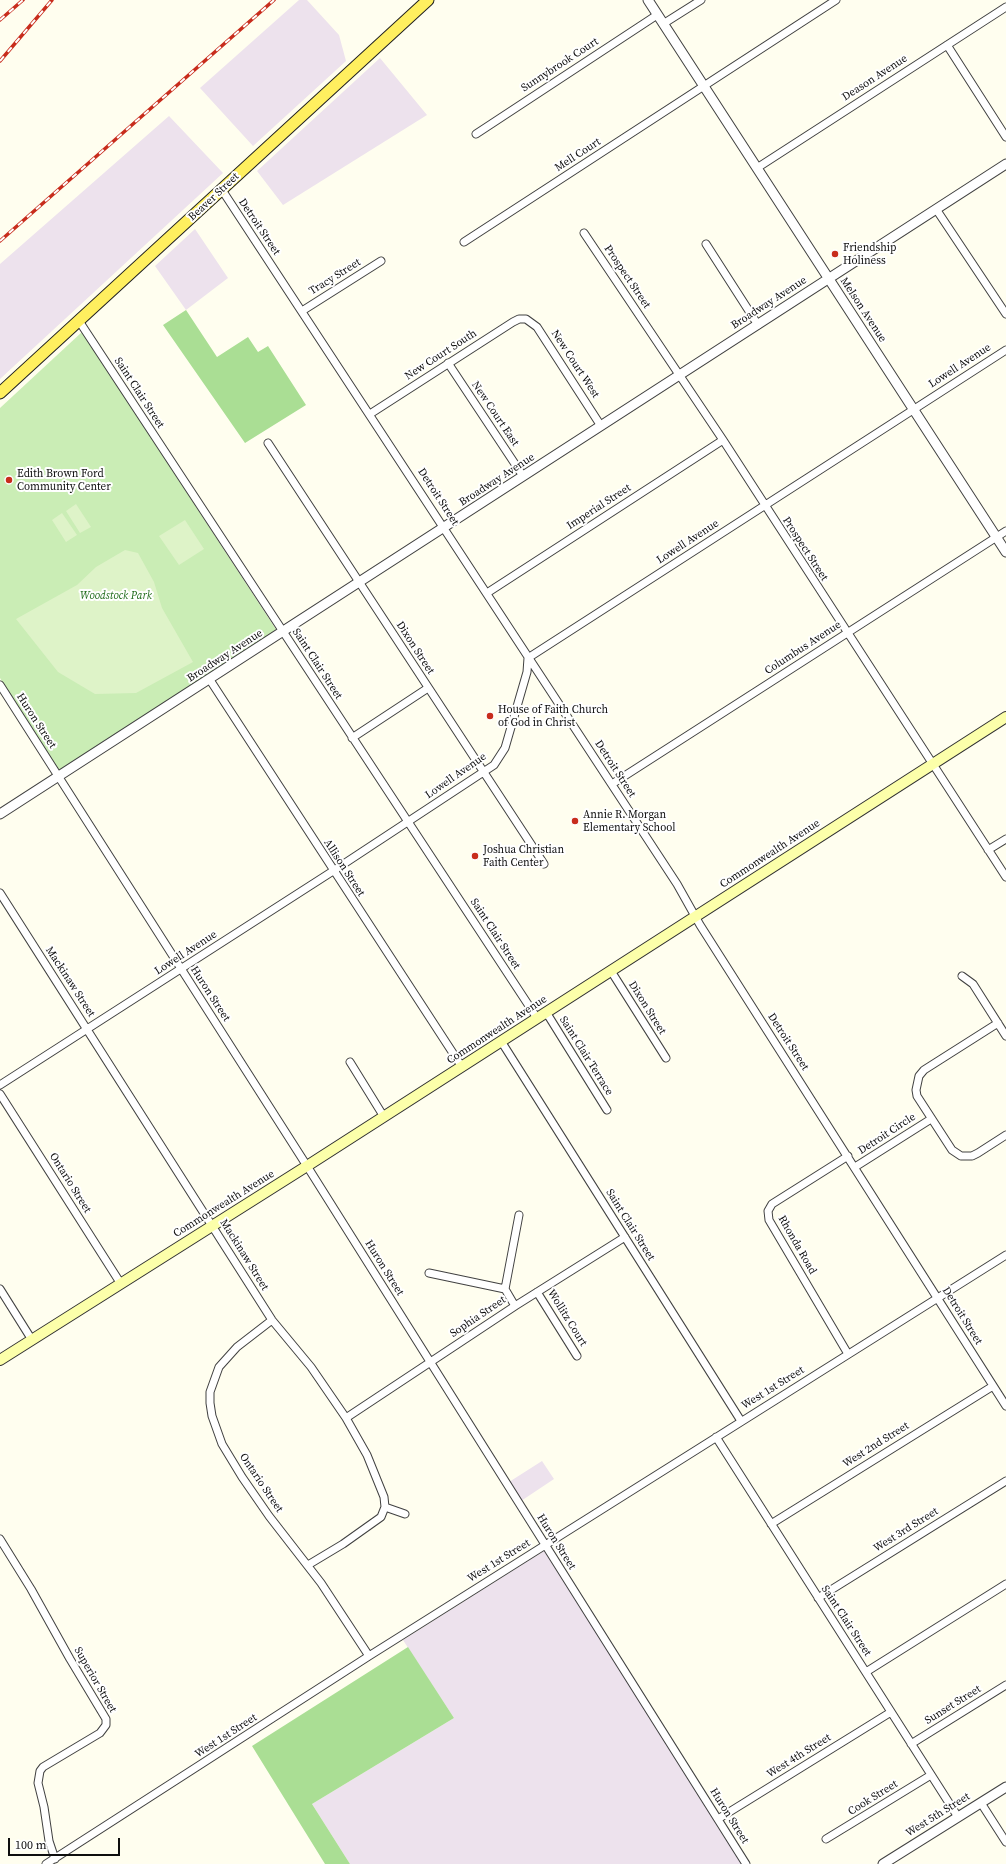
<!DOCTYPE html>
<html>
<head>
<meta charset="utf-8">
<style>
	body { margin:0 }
	#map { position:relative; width:1006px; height:1864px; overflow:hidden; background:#fffeef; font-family:"Source Serif 4",serif }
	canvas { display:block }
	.scale { position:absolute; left:8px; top:1838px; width:112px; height:18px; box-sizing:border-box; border:2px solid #0e0e0e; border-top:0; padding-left:5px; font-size:12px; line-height:14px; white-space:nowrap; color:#0e0e0e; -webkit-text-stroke:3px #fff; paint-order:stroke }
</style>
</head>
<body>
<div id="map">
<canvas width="1006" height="1864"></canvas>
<div class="scale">100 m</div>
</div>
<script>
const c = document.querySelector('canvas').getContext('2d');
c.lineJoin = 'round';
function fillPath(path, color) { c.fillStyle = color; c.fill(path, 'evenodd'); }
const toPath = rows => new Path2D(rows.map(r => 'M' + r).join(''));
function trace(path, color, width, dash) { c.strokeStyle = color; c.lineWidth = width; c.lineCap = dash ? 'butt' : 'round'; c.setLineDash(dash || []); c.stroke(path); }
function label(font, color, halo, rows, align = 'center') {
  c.font = font + ' "Source Serif 4",serif'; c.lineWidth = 4; c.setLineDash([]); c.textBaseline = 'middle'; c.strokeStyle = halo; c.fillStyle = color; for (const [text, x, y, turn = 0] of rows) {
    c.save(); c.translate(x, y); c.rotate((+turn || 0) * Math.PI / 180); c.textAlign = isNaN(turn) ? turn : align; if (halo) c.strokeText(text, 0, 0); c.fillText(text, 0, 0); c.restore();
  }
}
fillPath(toPath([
	[299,0,307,0,339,35,346,61,253,146,200,88],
	[380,58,427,115,283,205,257,171],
	[169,116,223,173,0,379,0,264],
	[195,229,228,278,186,310,155,266],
	[542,1461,554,1479,521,1501,509,1482],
	[544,1551,742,1864,350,1864,312,1804,454,1718,403,1640]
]), '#ede2ed');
fillPath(toPath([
	[82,332,277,631,60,772,0,678,0,408]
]), '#caedb5');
fillPath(toPath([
	[186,310,217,357,248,337,258,352,268,346,306,405,245,443,163,325],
	[408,1647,454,1718,312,1804,350,1864,325,1864,252,1746]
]), '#aade94');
fillPath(toPath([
	[76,504,91,527,80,533,66,511],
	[62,513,77,535,66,542,52,520],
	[185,520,204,549,179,565,159,536],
	[125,550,138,553,154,582,162,608,193,662,136,693,95,694,58,672,16,619,77,585,96,567]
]), '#def3c8');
const minor = toPath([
	[663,24,701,0],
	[947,45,1006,137],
	[476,134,657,15],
	[757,168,1006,7],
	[222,190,677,884,700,925,1006,1406],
	[936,209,1006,314],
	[584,233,723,440,1006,877],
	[464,242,836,0],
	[706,244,758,325],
	[302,311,381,261],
	[79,321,537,1018],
	[448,363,523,476],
	[370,414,513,322,519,319,526,319,537,327,601,426],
	[268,443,544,864],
	[487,593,723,440],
	[210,680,462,1067],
	[0,685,307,1166,746,1864],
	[352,738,428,688],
	[612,784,1006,531],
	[988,850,1006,839],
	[0,893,272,1320,311,1367,346,1418,367,1455,384,1497,385,1507,381,1517,343,1544,308,1565],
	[611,971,666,1058],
	[962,976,973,984,1006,1036],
	[546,1012,607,1110],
	[998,1023,924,1070,919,1076,916,1090,917,1096,952,1150,961,1156,972,1156,978,1153,1006,1135],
	[501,1041,741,1421],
	[350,1062,384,1117],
	[0,1085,333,871,494,765,505,748,527,672,528,658,1006,350],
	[0,1094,121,1284],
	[848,1156,772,1204,768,1211,769,1220,848,1354],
	[855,1167,931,1119],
	[429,1273,505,1289],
	[0,1289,32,1340],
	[537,1292,577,1356],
	[515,1306,505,1289,519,1215],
	[272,1320,237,1347,219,1367,210,1392,210,1403,212,1416,222,1444,242,1477,269,1516,321,1583,369,1656],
	[346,1418,515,1306,625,1237],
	[716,1437,958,1817],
	[385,1507,405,1514],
	[771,1524,993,1386],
	[0,1539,31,1589,70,1659,106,1719,106,1725,100,1733,43,1767,40,1771,38,1783,44,1807,49,1841,55,1859],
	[818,1598,1006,1481],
	[866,1672,1006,1584],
	[911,1744,1006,1685],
	[981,1803,1006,1842],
	[718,1819,891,1712],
	[826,1839,931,1775],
	[46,1864,369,1656,1006,1255]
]);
const tertiary = toPath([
	[648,0,1006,552],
	[0,814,1006,164],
	[883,1864,1006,1787]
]);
const secondary = toPath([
	[0,1360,307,1166,1006,717]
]);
const primary = toPath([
	[0,393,428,0]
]);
trace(minor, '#414141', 9);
trace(tertiary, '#414141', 11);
trace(secondary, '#303030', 12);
trace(primary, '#1f1f1f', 13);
trace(minor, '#fff', 7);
trace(tertiary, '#fff', 9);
trace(secondary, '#fcffaa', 10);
trace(primary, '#ffef5f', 11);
const rail = toPath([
	[0,20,23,0],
	[0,61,52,0],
	[0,241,274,0]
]);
trace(rail, '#c82c1c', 3.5);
trace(rail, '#fff', 2, [6]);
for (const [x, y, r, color] of [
	[835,254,4,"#c82c1c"],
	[9,480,4,"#c82c1c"],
	[490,716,4,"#c82c1c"],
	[575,821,4,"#c82c1c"],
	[475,856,4,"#c82c1c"]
]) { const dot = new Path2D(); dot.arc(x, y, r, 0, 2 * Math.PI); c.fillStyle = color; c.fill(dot); trace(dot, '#fff', 1.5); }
label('11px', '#0e0e0e', '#fff', [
	["Sunnybrook Court",560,65,-33],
	["Deason Avenue",875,78,-33],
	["Mell Court",578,155,-33],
	["Beaver Street",214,197,-43],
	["Detroit Street",259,227,56],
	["Tracy Street",335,277,-32],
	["Prospect Street",627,277,56],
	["Broadway Avenue",769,303,-33],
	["Melson Avenue",863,310,57],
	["New Court South",441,355,-33],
	["New Court West",575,364,57],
	["Lowell Avenue",960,366,-33],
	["Saint Clair Street",139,393,57],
	["New Court East",495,414,56],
	["Broadway Avenue",497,480,-33],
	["Detroit Street",438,497,57],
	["Imperial Street",599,507,-33],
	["Lowell Avenue",688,542,-33],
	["Prospect Street",805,549,57],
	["Dixon Street",415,648,57],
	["Columbus Avenue",803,648,-33],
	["Broadway Avenue",225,656,-33],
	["Saint Clair Street",317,664,57],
	["Huron Street",36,721,57],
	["Detroit Street",615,769,57],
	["Lowell Avenue",456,776,-35],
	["Commonwealth Avenue",770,854,-33],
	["Allison Street",344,868,57],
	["Saint Clair Street",495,934,57],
	["Lowell Avenue",186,953,-33],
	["Mackinaw Street",70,982,57],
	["Huron Street",210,994,57],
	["Dixon Street",647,1008,58],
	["Commonwealth Avenue",497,1030,-33],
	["Detroit Street",788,1042,57],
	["Saint Clair Terrace",586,1056,58],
	["Detroit Circle",887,1134,-33],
	["Ontario Street",70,1183,58],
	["Commonwealth Avenue",224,1204,-32],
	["Saint Clair Street",630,1225,58],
	["Rhonda Road",797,1245,60],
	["Mackinaw Street",244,1255,58],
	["Huron Street",384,1268,58],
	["Detroit Street",962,1316,58],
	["Sophia Street",478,1317,-34],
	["Wollitz Court",567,1318,58],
	["West 1st Street",773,1388,-32],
	["West 2nd Street",876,1445,-32],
	["Ontario Street",261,1483,56],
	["West 3rd Street",906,1530,-32],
	["Huron Street",556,1542,58],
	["West 1st Street",499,1561,-32],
	["Saint Clair Street",846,1621,57],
	["Superior Street",95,1680,60],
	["Sunset Street",953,1705,-32],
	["West 1st Street",226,1736,-33],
	["West 4th Street",799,1756,-32],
	["Cook Street",873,1798,-32],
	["West 5th Street",938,1815,-32],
	["Huron Street",729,1816,58]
]);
label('11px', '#0e0e0e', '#fff', [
	["Friendship",843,248],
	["Holiness",843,261],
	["Edith Brown Ford",17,474],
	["Community Center",17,487],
	["House of Faith Church",498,710],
	["of God in Christ",498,723],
	["Annie R. Morgan",583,815],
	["Elementary School",583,828],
	["Joshua Christian",483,850],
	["Faith Center",483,863]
], 'left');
label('italic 11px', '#1e6b19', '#fff', [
	["Woodstock Park",116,596]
]);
</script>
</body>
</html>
